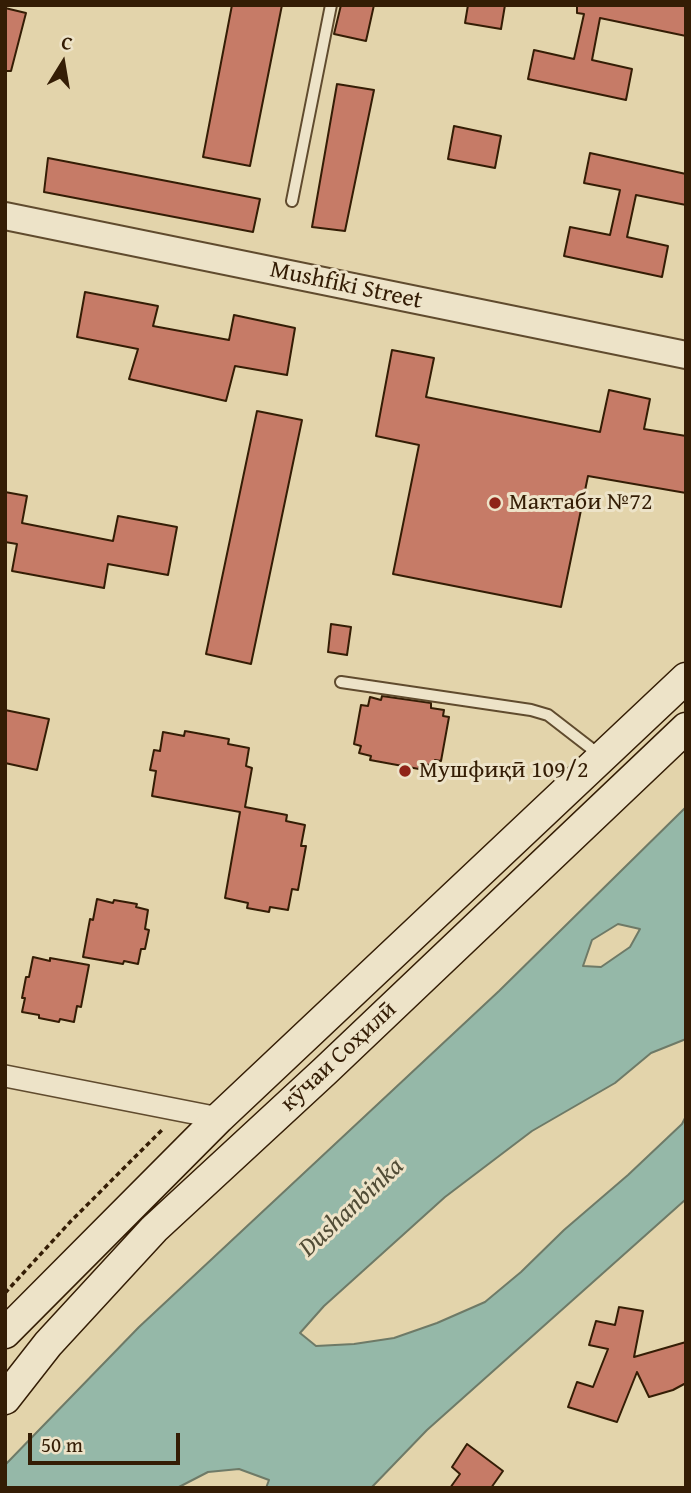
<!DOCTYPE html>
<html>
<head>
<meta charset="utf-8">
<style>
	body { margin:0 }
	#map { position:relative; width:691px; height:1493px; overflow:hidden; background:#e3d4ab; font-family:"Gentium Book Plus",serif }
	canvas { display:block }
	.frame { position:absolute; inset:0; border:7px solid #341d05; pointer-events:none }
	.north { position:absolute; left:28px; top:28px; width:70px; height:70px; -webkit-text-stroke:5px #ede3c8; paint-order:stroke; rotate:11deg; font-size:19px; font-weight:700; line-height:28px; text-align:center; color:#341d05 }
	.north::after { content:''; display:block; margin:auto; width:24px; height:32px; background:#341d05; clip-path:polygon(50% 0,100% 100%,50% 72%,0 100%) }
	.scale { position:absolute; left:28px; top:1433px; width:152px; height:32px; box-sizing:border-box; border:4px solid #341d05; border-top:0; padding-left:9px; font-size:21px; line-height:24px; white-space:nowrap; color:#341d05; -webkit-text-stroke:5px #ede3c8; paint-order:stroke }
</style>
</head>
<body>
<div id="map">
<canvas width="691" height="1493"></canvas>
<div class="frame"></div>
<div class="north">С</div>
<div class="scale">50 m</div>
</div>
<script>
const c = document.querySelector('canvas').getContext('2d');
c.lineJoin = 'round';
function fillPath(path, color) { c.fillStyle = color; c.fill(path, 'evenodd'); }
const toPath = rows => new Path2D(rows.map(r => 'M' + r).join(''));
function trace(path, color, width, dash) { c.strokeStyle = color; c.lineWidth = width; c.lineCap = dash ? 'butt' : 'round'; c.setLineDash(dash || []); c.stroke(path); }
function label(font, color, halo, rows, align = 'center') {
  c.font = font + ' "Gentium Book Plus",serif'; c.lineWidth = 6; c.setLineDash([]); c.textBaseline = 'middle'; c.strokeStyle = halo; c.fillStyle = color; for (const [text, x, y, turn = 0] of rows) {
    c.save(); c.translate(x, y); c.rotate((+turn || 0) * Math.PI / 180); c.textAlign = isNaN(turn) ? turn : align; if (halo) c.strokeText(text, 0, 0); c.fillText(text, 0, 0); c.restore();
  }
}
const water = toPath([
	[686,807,686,1039,651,1053,615,1083,532,1131,445,1197,324,1306,300,1333,316,1346,354,1344,394,1338,437,1323,485,1302,521,1272,564,1230,628,1175,682,1124,686,1116,685,1200,427,1430,371,1488,266,1488,269,1480,239,1469,208,1472,177,1488,5,1488,5,1465,139,1327,499,991,686,807],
	[618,924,640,929,630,947,601,967,583,966,592,940,618,924]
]);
fillPath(water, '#95b8a8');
trace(water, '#6e7a67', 2);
const building = toPath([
	[232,5,282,5,250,166,203,157,232,5],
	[341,5,374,5,366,41,334,34,341,5],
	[468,5,505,5,501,29,465,23,468,5],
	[577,5,686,5,686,36,600,18,592,60,632,69,626,100,528,79,534,50,574,59,584,14,577,13,577,5],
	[5,8,26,13,11,71,5,71,5,8],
	[337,84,374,90,345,231,312,227,337,84],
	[454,126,501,136,495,168,448,159,454,126],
	[590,153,686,174,686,205,636,195,627,237,668,246,662,277,564,256,570,227,610,235,620,190,584,183,590,153],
	[48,158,260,199,253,232,44,192,48,158],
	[85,292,158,306,153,326,229,340,234,315,295,328,287,375,235,366,226,401,129,379,138,349,77,337,85,292],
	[392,350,434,358,426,397,600,432,609,390,650,399,644,429,686,436,686,493,588,476,561,607,393,574,419,445,376,436,392,350],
	[257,411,302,420,251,664,206,654,257,411],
	[5,492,27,496,22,523,113,541,118,516,177,527,168,575,108,564,104,588,12,571,17,544,5,542,5,492],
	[331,624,351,627,347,655,328,652,331,624],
	[382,696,431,703,431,708,444,710,443,716,449,717,441,761,435,760,434,766,420,763,419,769,370,760,371,756,359,753,361,746,354,744,361,705,368,706,370,697,381,700,382,696],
	[5,710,49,719,37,770,5,763,5,710],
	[185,731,229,739,228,744,249,748,246,766,252,768,245,807,287,815,286,821,305,825,301,846,306,846,298,890,292,889,288,910,270,907,269,912,247,908,248,903,225,898,240,812,152,796,156,771,150,770,154,750,160,751,163,732,184,736,185,731],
	[97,899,113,903,114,900,137,904,136,907,148,910,145,929,149,930,145,949,141,949,138,964,124,961,123,964,83,957,90,919,93,920,97,899],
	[33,957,50,961,50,958,89,965,81,1007,77,1006,74,1022,60,1019,59,1022,39,1018,39,1015,22,1012,25,998,22,998,26,977,29,977,33,957],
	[619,1307,643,1311,634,1357,686,1342,686,1383,673,1390,649,1397,637,1372,617,1422,568,1407,577,1382,593,1387,608,1349,589,1345,596,1321,615,1325,619,1307],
	[467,1444,503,1471,491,1488,450,1488,460,1474,452,1467,467,1444]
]);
fillPath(building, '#c67b67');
trace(building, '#341d05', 2);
const service = toPath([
	[292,201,331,5],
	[341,682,531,710,548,715,601,756]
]);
const minor = toPath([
	[5,1076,219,1118]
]);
const tertiary = toPath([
	[5,216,686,355]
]);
const secondary = toPath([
	[5,1333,219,1118,686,678],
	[5,1399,48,1344,154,1229,325,1071,686,728]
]);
trace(service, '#604b2e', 14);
trace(minor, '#604b2e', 24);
trace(tertiary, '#604b2e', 30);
trace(secondary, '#341d05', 33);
trace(toPath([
	[5,1293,71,1221,164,1128]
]), '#341d05', 3.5, [5, 3.5]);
trace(service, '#ede3c8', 10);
trace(minor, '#ede3c8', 21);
trace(tertiary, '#ede3c8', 26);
trace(secondary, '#ede3c8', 30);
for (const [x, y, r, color] of [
	[495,503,7,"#8f2418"],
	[405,771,7,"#8f2418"]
]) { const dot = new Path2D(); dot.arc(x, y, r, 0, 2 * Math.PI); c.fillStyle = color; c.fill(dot); trace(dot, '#ede3c8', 2.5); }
label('24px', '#341d05', '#ede3c8', [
	["Mushfiki Street",346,286,12],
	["кӯчаи Соҳилӣ",339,1057,-43]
]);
label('24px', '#341d05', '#ede3c8', [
	["Мактаби №72",509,503],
	["Мушфиқӣ 109/2",419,771]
], 'left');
label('italic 26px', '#514c36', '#ede3c8', [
	["Dushanbinka",352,1208,-43]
]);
</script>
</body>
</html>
